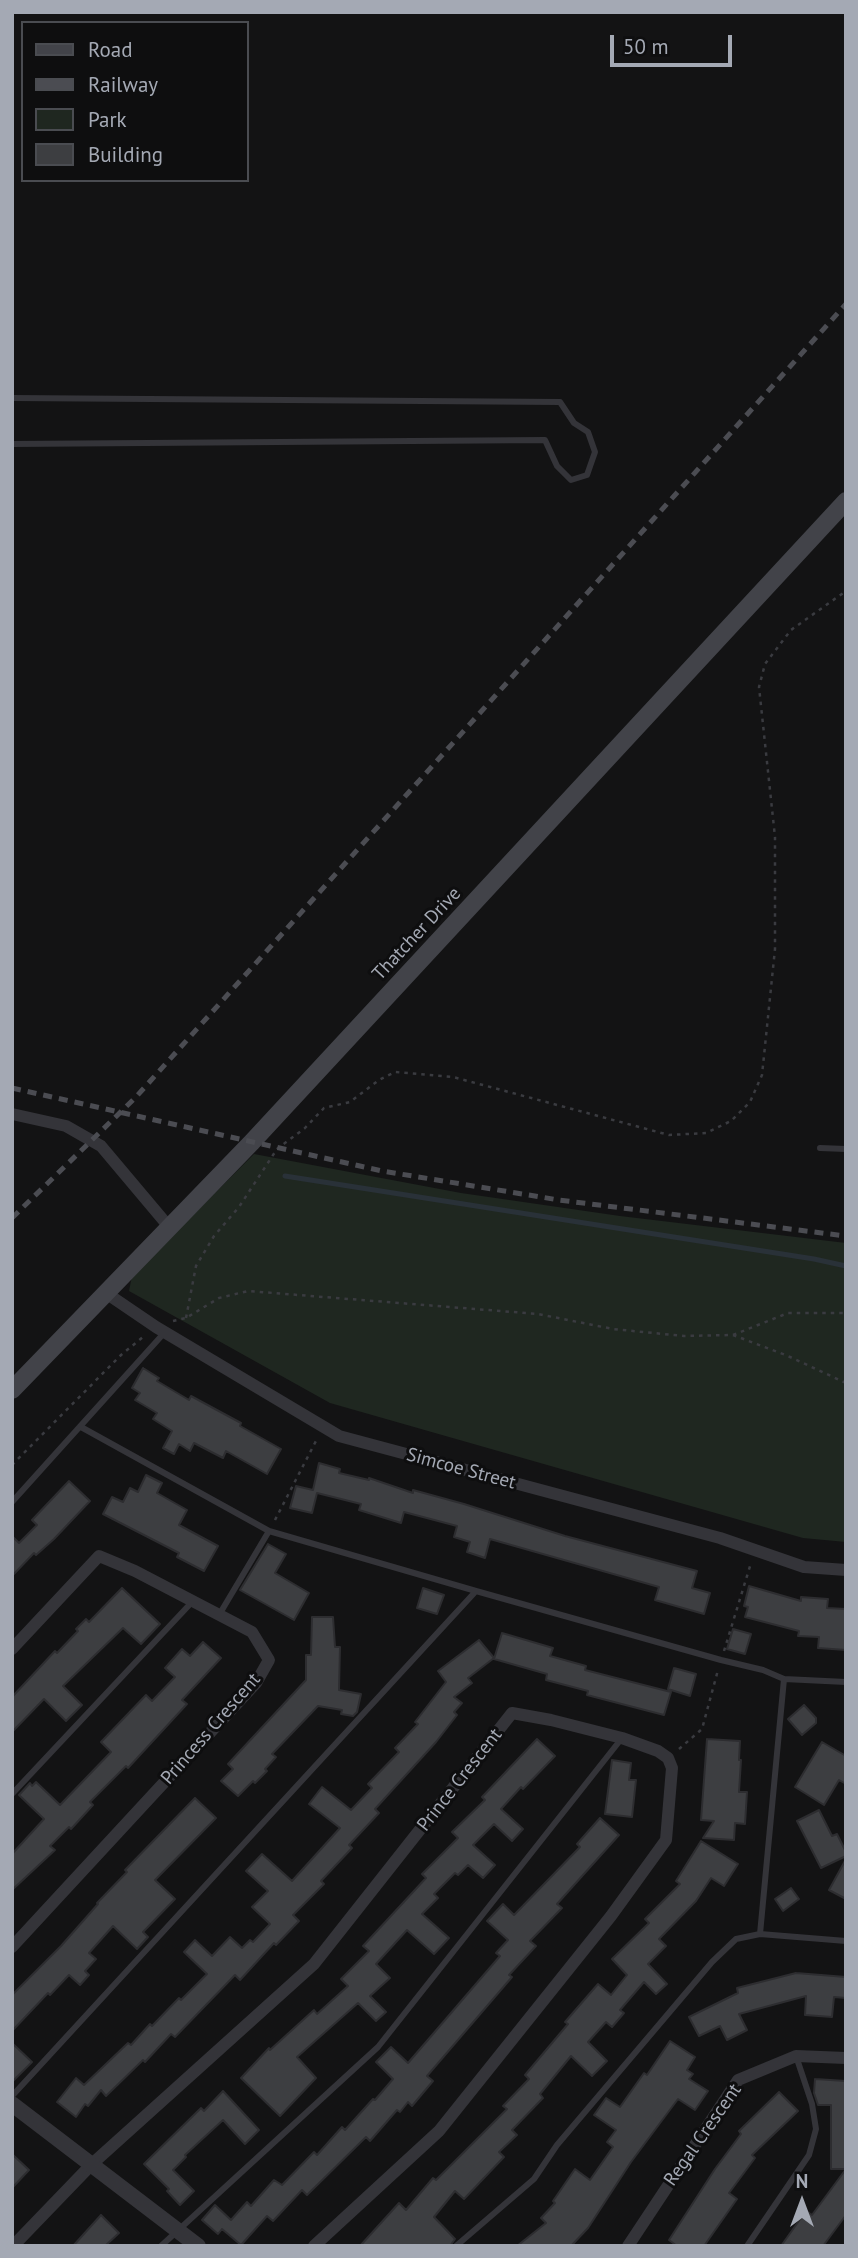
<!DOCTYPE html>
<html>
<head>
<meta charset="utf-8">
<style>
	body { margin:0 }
	#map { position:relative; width:858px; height:2258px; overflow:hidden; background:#131314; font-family:"PT Sans",sans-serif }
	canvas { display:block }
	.frame { position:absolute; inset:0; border:14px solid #a4a9b4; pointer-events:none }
	.legend { position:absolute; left:21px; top:21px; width:228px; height:161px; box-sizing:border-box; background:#0e0e0f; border:2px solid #4a4c51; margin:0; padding:9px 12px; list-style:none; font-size:21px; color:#a4a9b4 }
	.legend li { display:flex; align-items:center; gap:14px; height:35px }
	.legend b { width:35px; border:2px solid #4a4c51 }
	.north { position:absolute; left:767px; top:2167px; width:70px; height:70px; -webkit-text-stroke:5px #0e0e0f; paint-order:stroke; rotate:0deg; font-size:19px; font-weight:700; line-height:28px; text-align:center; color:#a4a9b4 }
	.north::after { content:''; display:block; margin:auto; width:24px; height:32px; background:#a4a9b4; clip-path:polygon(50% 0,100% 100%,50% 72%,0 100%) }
	.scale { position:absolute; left:610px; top:35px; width:122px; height:32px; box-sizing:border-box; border:4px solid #a4a9b4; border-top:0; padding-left:9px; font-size:21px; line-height:24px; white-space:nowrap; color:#a4a9b4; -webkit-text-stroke:5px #0e0e0f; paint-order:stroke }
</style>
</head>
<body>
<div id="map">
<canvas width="858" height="2258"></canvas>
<div class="frame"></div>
<ul class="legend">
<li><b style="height:9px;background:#424349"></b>Road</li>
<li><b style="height:9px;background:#4b4c52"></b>Railway</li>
<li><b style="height:19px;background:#1f2720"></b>Park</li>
<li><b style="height:19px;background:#3d3e41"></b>Building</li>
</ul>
<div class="north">N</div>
<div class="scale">50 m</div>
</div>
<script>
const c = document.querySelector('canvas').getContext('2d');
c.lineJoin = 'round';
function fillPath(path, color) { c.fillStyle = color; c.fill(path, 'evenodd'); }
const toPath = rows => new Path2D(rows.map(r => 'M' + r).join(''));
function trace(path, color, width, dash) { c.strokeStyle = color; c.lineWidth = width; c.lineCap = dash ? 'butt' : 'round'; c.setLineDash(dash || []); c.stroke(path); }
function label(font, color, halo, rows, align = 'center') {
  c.font = font + ' "PT Sans",sans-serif'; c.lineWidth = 6; c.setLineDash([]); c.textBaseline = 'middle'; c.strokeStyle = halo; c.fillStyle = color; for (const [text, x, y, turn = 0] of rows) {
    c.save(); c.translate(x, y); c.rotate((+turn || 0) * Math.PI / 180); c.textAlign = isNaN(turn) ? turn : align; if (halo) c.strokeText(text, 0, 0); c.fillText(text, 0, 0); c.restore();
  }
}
fillPath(toPath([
	[254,1154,461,1193,620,1216,846,1243,846,1542,803,1538,330,1403,129,1291,132,1276]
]), '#1f2720');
trace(toPath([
	[285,1176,814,1259,846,1266]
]), '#293138', 5);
const building = toPath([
	[143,1368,159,1378,157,1381,189,1400,191,1396,241,1423,240,1426,281,1449,267,1474,226,1451,223,1458,194,1443,190,1451,179,1444,174,1454,163,1448,172,1431,153,1419,157,1413,135,1400,140,1393,132,1388,143,1368],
	[319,1463,340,1469,339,1473,369,1480,369,1478,413,1493,413,1490,464,1504,565,1536,697,1571,692,1588,710,1593,704,1614,655,1600,659,1587,490,1539,485,1558,467,1552,470,1542,454,1537,457,1526,404,1512,401,1523,359,1510,361,1504,317,1493,312,1513,290,1508,296,1486,313,1490,319,1463],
	[146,1475,162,1483,157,1493,187,1510,179,1525,218,1546,204,1571,177,1557,179,1553,103,1514,112,1497,123,1502,130,1488,138,1492,146,1475],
	[69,1481,90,1501,54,1539,36,1555,34,1553,12,1576,12,1536,19,1543,37,1525,32,1520,69,1481],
	[268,1544,286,1554,275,1573,309,1593,294,1620,240,1590,268,1544],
	[749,1586,801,1601,801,1597,828,1599,827,1608,846,1609,846,1650,818,1648,819,1637,798,1636,799,1631,745,1617,748,1607,744,1606,749,1586],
	[122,1588,160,1624,141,1644,123,1628,63,1686,82,1705,66,1721,44,1699,12,1732,12,1697,55,1651,57,1653,78,1631,76,1629,86,1619,89,1622,122,1588],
	[423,1588,444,1595,437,1614,417,1608,423,1588],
	[312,1617,333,1617,335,1647,340,1647,339,1690,361,1694,357,1712,353,1716,341,1714,342,1710,318,1706,272,1754,276,1757,265,1769,267,1771,255,1783,253,1781,238,1796,221,1781,233,1769,228,1764,306,1680,306,1655,311,1655,312,1617],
	[733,1629,751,1634,745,1654,727,1649,733,1629],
	[502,1633,553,1648,550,1656,586,1666,585,1670,671,1692,664,1715,587,1695,588,1691,546,1680,547,1674,494,1659,502,1633],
	[479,1640,494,1658,468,1678,472,1683,454,1697,462,1703,454,1712,457,1715,436,1742,375,1809,379,1813,349,1845,352,1848,321,1881,324,1884,293,1915,299,1921,276,1945,274,1943,240,1980,235,1975,175,2037,171,2034,145,2062,143,2060,106,2096,101,2090,88,2106,85,2104,76,2117,57,2102,76,2078,84,2085,128,2043,131,2045,150,2024,152,2026,179,1998,181,2000,207,1974,184,1952,195,1940,212,1956,230,1937,242,1948,250,1940,253,1942,270,1924,252,1907,268,1891,246,1871,262,1854,292,1881,340,1828,309,1804,322,1787,351,1810,372,1788,368,1784,399,1752,395,1748,418,1724,415,1722,446,1682,438,1671,479,1640],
	[203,1642,221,1658,182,1700,187,1704,128,1768,126,1766,90,1802,93,1805,71,1829,69,1827,50,1846,55,1850,12,1890,12,1854,44,1819,19,1795,30,1783,32,1786,36,1782,60,1805,111,1752,101,1742,146,1695,152,1701,175,1677,165,1668,182,1649,190,1656,203,1642],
	[674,1668,696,1674,690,1696,668,1689,674,1668],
	[804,1705,816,1718,816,1723,802,1735,788,1719,804,1705],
	[537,1739,555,1756,523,1789,521,1787,501,1809,523,1829,512,1841,494,1824,473,1845,495,1865,483,1878,468,1865,458,1875,455,1873,434,1894,438,1898,422,1914,449,1938,434,1954,407,1930,376,1964,390,1978,370,1996,386,2012,376,2021,358,2003,297,2057,316,2078,280,2116,241,2078,269,2048,270,2050,314,2010,317,2014,348,1986,341,1979,369,1951,363,1946,426,1878,422,1874,458,1838,452,1832,485,1800,482,1797,537,1739],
	[707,1739,740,1741,739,1760,741,1760,739,1792,747,1792,745,1824,735,1823,734,1840,703,1838,714,1821,701,1820,707,1739],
	[822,1742,846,1756,846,1784,839,1780,824,1805,795,1787,822,1742],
	[612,1760,631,1763,629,1780,636,1780,632,1817,605,1814,612,1760],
	[195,1798,216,1818,155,1880,175,1899,143,1932,148,1937,137,1949,113,1926,89,1953,96,1959,85,1971,89,1975,80,1985,69,1975,50,1995,48,1993,12,2031,12,1995,61,1946,98,1904,97,1903,127,1872,125,1870,195,1798],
	[819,1810,832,1836,837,1834,846,1852,846,1856,821,1868,797,1821,819,1810],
	[600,1818,619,1835,557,1904,562,1908,530,1941,536,1946,509,1975,512,1977,427,2076,433,2081,412,2106,408,2102,400,2112,397,2110,370,2141,366,2137,307,2195,302,2190,273,2221,267,2216,241,2245,222,2229,218,2234,202,2220,215,2205,231,2220,247,2202,251,2206,274,2180,282,2185,314,2152,317,2155,342,2127,345,2130,373,2099,375,2100,393,2079,376,2062,391,2047,408,2063,500,1956,496,1953,508,1940,487,1921,503,1904,514,1915,580,1847,577,1844,600,1818],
	[701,1841,738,1864,724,1886,711,1878,696,1901,659,1939,666,1946,648,1964,667,1984,656,1994,644,1982,620,2010,624,2013,612,2027,606,2022,588,2042,607,2061,592,2076,571,2056,540,2094,543,2098,512,2130,517,2135,499,2152,504,2157,464,2199,455,2191,434,2217,455,2239,450,2246,360,2246,399,2203,406,2210,433,2178,436,2180,507,2109,503,2106,529,2079,525,2075,568,2024,565,2022,598,1984,611,1995,627,1975,612,1959,649,1923,645,1919,680,1884,676,1881,701,1841],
	[846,1859,846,1899,829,1890,846,1859],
	[791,1888,799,1899,783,1911,775,1899,791,1888],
	[796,1973,846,1977,846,1998,834,1997,832,2017,805,2015,806,1996,739,2014,747,2030,727,2040,720,2026,699,2036,689,2017,738,1993,737,1988,796,1973],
	[670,2041,695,2057,687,2070,693,2074,689,2079,708,2091,695,2110,678,2099,631,2162,588,2228,571,2246,517,2246,546,2223,541,2218,555,2203,553,2201,575,2169,590,2180,613,2147,607,2142,616,2130,594,2115,606,2098,620,2107,644,2073,647,2075,670,2041],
	[12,2043,32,2062,12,2082,12,2043],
	[815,2079,846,2081,846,2215,823,2246,781,2246,806,2211,812,2215,846,2169,831,2169,831,2105,818,2105,814,2093,815,2079],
	[223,2091,259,2130,245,2144,223,2120,185,2155,186,2157,173,2170,194,2191,180,2205,167,2191,169,2189,144,2164,201,2108,204,2111,223,2091],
	[779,2092,798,2111,752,2155,755,2158,729,2193,737,2199,704,2246,677,2246,669,2240,715,2169,741,2134,739,2131,779,2092],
	[12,2154,29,2170,12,2188,12,2154],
	[101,2215,119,2233,105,2246,73,2246,101,2215]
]);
fillPath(building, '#3d3e41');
trace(building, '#2d2d30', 2);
trace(toPath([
	[186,1318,196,1266,214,1236,239,1207,277,1149,305,1128,324,1108,350,1102,379,1080,395,1072,453,1077,669,1135,706,1133,731,1121,750,1102,762,1075,775,949,775,837,759,687,765,664,791,630,846,591],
	[173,1321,186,1318,219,1298,248,1291,538,1314,613,1329,684,1336,733,1335,788,1313,846,1313],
	[733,1335,788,1356,846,1383],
	[12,1465,121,1355,143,1337],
	[275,1520,317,1439],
	[724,1651,751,1563],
	[679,1749,702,1729,718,1670]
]), '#3a3b40', 2.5, [3.5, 5]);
trace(toPath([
	[12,398,560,402,574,423,588,432,595,452,587,475,571,480,557,466,545,440,12,444],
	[820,1148,846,1149],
	[81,1427,269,1531,476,1591,721,1660,763,1670,784,1679],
	[12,1502,165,1332],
	[219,1615,269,1531],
	[12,1794,192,1602],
	[760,1934,784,1679,846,1682],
	[12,2096,476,1591],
	[161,2246,378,2047,622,1738],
	[456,2246,534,2179,557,2145,712,1962,736,1939,760,1934,846,1941],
	[747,2246,809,2155,816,2129,812,2104,796,2056]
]), '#343439', 6);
trace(toPath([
	[12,1114,66,1126,101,1146,170,1228],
	[106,1293,156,1327,339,1436,720,1538,804,1567,846,1570],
	[12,1649,99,1556,135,1571,252,1632,269,1660,256,1683,12,1947],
	[13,2246,92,2164,314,1964,512,1713,551,1720,622,1738,658,1751,668,1758,672,1768,666,1840,611,1916,439,2131,314,2246],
	[628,2246,738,2080,796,2056,846,2058]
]), '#343439', 12);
trace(toPath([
	[12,2104,198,2246]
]), '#343439', 16);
trace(toPath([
	[12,1390,252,1142,846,501]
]), '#424349', 18);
trace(toPath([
	[12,1088,382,1171,559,1200,846,1236],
	[12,1218,136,1097,846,304]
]), '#4b4c52', 5, [9, 7]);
label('19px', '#a4a9b4', '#0e0e0f', [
	["Thatcher Drive",417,934,-47],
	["Simcoe Street",461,1469,15],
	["Princess Crescent",211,1729,-49],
	["Prince Crescent",460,1780,-52],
	["Regal Crescent",703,2135,-55]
]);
</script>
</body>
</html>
